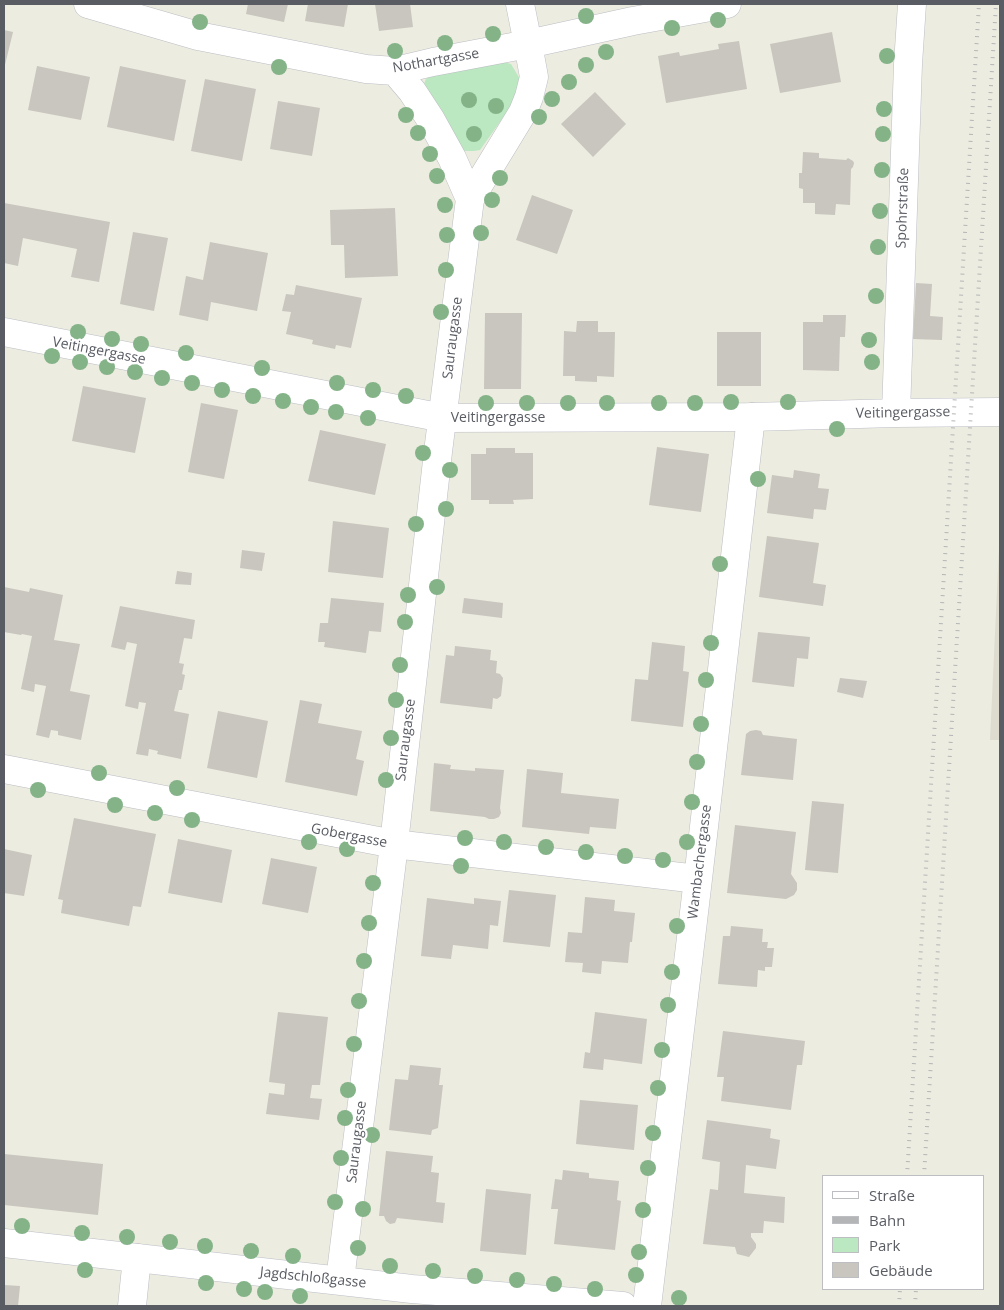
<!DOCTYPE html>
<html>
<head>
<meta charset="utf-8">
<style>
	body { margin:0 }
	#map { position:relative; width:1004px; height:1310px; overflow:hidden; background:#edece0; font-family:"Open Sans",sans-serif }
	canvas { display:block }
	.frame { position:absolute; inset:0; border:5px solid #595c63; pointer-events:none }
	.legend { position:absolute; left:822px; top:1175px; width:162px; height:115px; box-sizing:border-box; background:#fff; border:1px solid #bdbec1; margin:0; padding:6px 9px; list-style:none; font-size:15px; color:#595c63 }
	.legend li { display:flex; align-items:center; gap:10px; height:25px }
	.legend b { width:25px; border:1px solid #bdbec1 }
</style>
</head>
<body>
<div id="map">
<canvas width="1004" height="1310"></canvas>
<div class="frame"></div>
<ul class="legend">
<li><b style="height:6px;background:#fff"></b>Straße</li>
<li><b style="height:6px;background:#b4b5b6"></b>Bahn</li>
<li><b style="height:14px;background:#bbe7c1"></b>Park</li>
<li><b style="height:14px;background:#c8c6be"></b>Gebäude</li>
</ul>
</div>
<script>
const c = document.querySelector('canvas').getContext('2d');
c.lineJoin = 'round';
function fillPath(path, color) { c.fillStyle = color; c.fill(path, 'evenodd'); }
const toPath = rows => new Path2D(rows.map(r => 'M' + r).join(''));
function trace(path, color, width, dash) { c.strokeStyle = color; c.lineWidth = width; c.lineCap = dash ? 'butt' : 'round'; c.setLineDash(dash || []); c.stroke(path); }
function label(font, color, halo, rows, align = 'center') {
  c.font = font + ' "Open Sans",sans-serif'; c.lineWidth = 4.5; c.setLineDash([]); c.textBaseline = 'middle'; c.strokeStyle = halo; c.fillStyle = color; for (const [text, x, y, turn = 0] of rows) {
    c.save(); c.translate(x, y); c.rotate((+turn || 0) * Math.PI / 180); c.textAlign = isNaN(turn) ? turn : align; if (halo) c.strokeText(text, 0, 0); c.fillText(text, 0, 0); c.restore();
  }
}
fillPath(toPath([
	[1000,527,1000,740,990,740]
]), '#dddccf');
fillPath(toPath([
	[499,61,511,64,520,79,519,95,480,150,474,151,465,151,460,148,423,86,426,79,434,72]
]), '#bbe7c1');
fillPath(toPath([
	[248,4,288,4,284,22,246,14],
	[308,4,348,4,344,27,305,21],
	[375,4,410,4,413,27,379,31],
	[4,30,13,32,4,69],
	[832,32,841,82,780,93,770,44],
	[739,41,747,89,666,103,658,56,679,52,680,56,719,49,718,44],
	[37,66,90,77,81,120,28,110],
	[120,66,186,80,174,141,107,127],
	[205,79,256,89,242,161,191,151],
	[595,92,626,124,593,157,561,124],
	[278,101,320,108,312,156,270,149],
	[803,152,819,153,819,158,846,160,848,158,853,161,854,163,853,167,851,169,850,205,836,204,835,215,815,214,815,203,803,203,803,189,799,188,799,173,802,173],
	[532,195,573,210,557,254,516,240],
	[4,203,110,222,99,282,71,277,77,249,23,238,18,266,4,263],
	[395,208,398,276,345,278,344,245,331,245,330,210],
	[133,232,168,238,154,311,120,304],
	[210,242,268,253,257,311,211,302,208,321,179,315,186,276,203,280],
	[916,283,932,284,930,316,943,317,942,340,913,339],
	[296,285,362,298,351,348,336,345,335,349,312,344,313,340,286,334,291,312,282,311,286,294,294,295],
	[485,313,522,313,521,389,484,389],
	[823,315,846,315,845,337,840,337,839,371,803,370,803,322,823,322],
	[577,321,598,321,598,332,615,332,614,377,597,376,597,382,575,381,575,376,563,376,564,331,576,332],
	[717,332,761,332,761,386,717,386],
	[83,386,146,398,135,453,72,441],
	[201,403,238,410,224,479,188,472],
	[320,430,386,444,375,495,308,481],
	[657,447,709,454,701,512,649,505],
	[486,448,515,448,515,453,533,453,533,499,513,500,514,504,489,504,489,500,471,500,471,454,486,454],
	[794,470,820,474,818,488,829,489,826,510,814,509,813,519,767,513,772,475,793,478],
	[333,521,389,528,383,578,328,572],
	[767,536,819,543,813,583,826,585,823,606,759,597],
	[242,550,265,553,262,571,240,568],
	[177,571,192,573,191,585,175,584],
	[4,587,29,592,30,588,63,595,54,640,80,644,70,691,90,695,81,740,58,735,58,731,51,730,49,738,36,735,46,686,35,684,34,692,21,689,32,636,22,634,21,635,4,632],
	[331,598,384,603,381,632,369,631,366,653,324,647,325,642,318,642,320,623,328,623],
	[464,598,503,603,502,618,462,613],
	[120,606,195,620,192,639,184,638,179,663,184,664,182,674,185,675,182,690,179,690,174,711,189,714,181,759,157,754,158,751,149,749,148,756,136,754,146,703,139,702,138,709,125,706,137,644,127,642,125,650,111,647],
	[758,632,810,637,808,659,797,658,794,687,752,682],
	[652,642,685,646,683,671,689,672,683,727,631,721,635,679,648,680],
	[455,646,491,650,490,660,497,661,496,673,500,674,503,678,501,696,497,699,493,698,492,709,440,703,446,655,454,656],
	[840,678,867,681,863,698,837,692],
	[300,700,322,704,318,723,362,731,356,759,364,761,357,796,285,782],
	[218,711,268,721,257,778,207,768],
	[756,730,761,731,763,735,797,739,793,780,741,775,746,734,750,731],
	[434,763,451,765,450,769,475,771,475,768,504,770,500,808,501,813,499,817,494,819,489,819,485,817,430,811],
	[527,769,563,773,561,793,619,799,616,829,590,827,589,834,522,827],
	[812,801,844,804,838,873,805,870],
	[74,818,156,834,141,907,133,906,129,926,61,913,63,900,58,899],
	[735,825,796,832,791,874,797,883,797,890,794,895,786,899,727,893],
	[178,839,232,850,222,903,168,893],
	[4,849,32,855,24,896,4,893],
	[271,858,317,867,308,913,262,904],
	[509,890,556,895,550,947,503,942],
	[585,897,615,900,614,911,635,913,632,942,630,942,628,963,602,961,601,974,582,972,583,963,565,962,568,932,582,933],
	[427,898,474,904,474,898,501,901,498,926,490,925,488,949,453,945,451,959,421,956],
	[731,926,763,929,762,942,768,942,767,948,774,948,772,967,765,967,765,971,758,970,757,987,718,984,723,936,730,936],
	[278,1012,328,1017,320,1085,312,1085,310,1098,322,1099,319,1120,266,1114,269,1093,284,1095,285,1084,269,1082],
	[595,1012,647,1019,642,1064,604,1059,603,1070,583,1068,585,1052,590,1053],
	[723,1031,805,1041,802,1065,797,1065,791,1110,721,1101,724,1077,717,1077],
	[410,1065,441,1068,439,1085,443,1085,438,1128,432,1130,431,1135,389,1130,395,1079,408,1080],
	[580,1100,638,1105,634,1150,576,1144],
	[707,1120,771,1129,770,1138,780,1140,776,1169,746,1165,744,1193,785,1197,784,1223,764,1221,763,1233,751,1233,751,1237,756,1244,756,1248,749,1257,737,1254,735,1247,703,1244,710,1189,718,1190,720,1162,702,1159],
	[386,1151,433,1156,431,1172,439,1173,436,1202,445,1203,443,1223,397,1218,395,1223,390,1224,386,1221,384,1216,379,1216],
	[4,1154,103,1164,98,1215,4,1205],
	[563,1170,589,1173,589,1178,619,1181,617,1200,621,1201,615,1250,554,1244,558,1209,551,1209,555,1179,562,1180],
	[486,1189,531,1194,526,1255,480,1251],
	[4,1285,20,1286,18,1306,4,1306]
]), '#c8c6be');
const street = toPath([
	[88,4,198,36,366,69,395,71,433,62,528,44,633,21,727,4],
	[395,71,412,91,431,120,452,158,470,199],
	[4,769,394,844,698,879],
	[340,1280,392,861,438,452,470,199,523,112,529,97,534,77,528,44,520,4],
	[132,1306,137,1258],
	[647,1306,698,879,751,417]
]);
const secondary = toPath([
	[4,332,443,418,751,417,896,413,1000,412],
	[896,413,908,64,912,4],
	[4,1243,412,1289,623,1306]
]);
trace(street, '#bbbdc3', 29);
trace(secondary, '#bbbec5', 29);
trace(street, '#fff', 28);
trace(secondary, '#fff', 28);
trace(toPath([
	[907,1176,979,4],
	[924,1176,996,4],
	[899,1306,900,1289],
	[915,1306,916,1289]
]), '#b4b5b6', 4, [1, 6]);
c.fillStyle = '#84b388';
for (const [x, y] of [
	[586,16],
	[718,20],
	[200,22],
	[672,28],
	[493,34],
	[445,43],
	[395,51],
	[606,52],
	[887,56],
	[586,65],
	[279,67],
	[569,82],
	[552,99],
	[469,100],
	[496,106],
	[884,109],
	[406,115],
	[539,117],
	[418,133],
	[474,134],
	[883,134],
	[430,154],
	[882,170],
	[437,176],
	[500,178],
	[492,200],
	[445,205],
	[880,211],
	[481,233],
	[447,235],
	[878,247],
	[446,270],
	[876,296],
	[441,312],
	[78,332],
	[112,339],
	[869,340],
	[141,344],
	[186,353],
	[52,356],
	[80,362],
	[872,362],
	[107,367],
	[262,368],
	[135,372],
	[162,378],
	[192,383],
	[337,383],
	[222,390],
	[373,390],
	[253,396],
	[406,396],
	[283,401],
	[731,402],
	[788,402],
	[486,403],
	[527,403],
	[568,403],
	[607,403],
	[659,403],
	[695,403],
	[311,407],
	[336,412],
	[368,418],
	[837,429],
	[423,453],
	[450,470],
	[758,479],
	[446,509],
	[416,524],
	[720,564],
	[437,587],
	[408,595],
	[405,622],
	[711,643],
	[400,665],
	[706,680],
	[396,700],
	[701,724],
	[391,738],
	[697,762],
	[99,773],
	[386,780],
	[177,788],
	[38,790],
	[692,802],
	[115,805],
	[155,813],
	[192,820],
	[465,838],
	[309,842],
	[504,842],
	[687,842],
	[546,847],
	[347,849],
	[586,852],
	[625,856],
	[663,860],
	[461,866],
	[373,883],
	[369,923],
	[677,926],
	[364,961],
	[672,972],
	[359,1001],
	[668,1005],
	[354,1044],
	[662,1050],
	[658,1088],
	[348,1090],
	[345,1118],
	[653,1133],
	[372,1135],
	[341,1158],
	[648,1168],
	[335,1202],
	[363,1209],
	[643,1210],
	[22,1226],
	[82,1233],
	[127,1237],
	[170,1242],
	[205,1246],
	[358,1248],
	[251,1251],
	[639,1252],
	[293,1256],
	[390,1266],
	[85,1270],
	[433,1271],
	[636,1275],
	[475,1276],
	[517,1280],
	[206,1283],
	[554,1284],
	[244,1289],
	[595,1289],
	[265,1292],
	[300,1296],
	[679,1298]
]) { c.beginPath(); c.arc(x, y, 8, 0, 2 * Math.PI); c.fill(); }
label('14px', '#595c63', '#fff', [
	["Nothartgasse",436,61,-10],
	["Spohrstraße",903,208,-88],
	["Sauraugasse",453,338,-83],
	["Veitingergasse",99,351,11],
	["Veitingergasse",903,413,-1],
	["Veitingergasse",498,418],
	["Sauraugasse",406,740,-83],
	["Gobergasse",349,836,11],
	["Wambachergasse",700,862,-83],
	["Sauraugasse",357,1142,-83],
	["Jagdschloßgasse",313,1278,6]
]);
</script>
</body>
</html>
